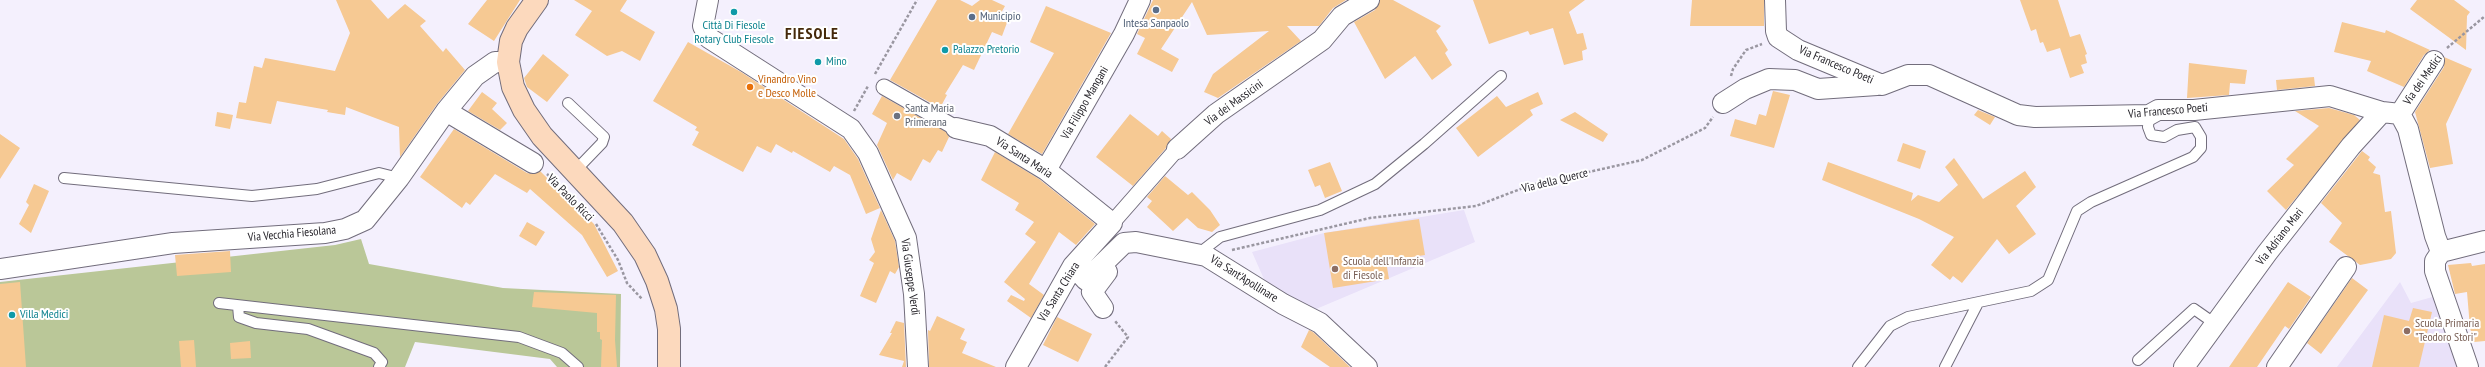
<!DOCTYPE html>
<html>
<head>
<meta charset="utf-8">
<style>
	body { margin:0 }
	canvas { display:block; background:#f4f0fd }
</style>
</head>
<body>
<canvas width="2485" height="367"></canvas>
<script>
const c = document.querySelector('canvas').getContext('2d');
c.lineJoin = 'round';
function fillPath(path, color) { c.fillStyle = color; c.fill(path, 'evenodd'); }
const toPath = rows => new Path2D(rows.map(r => 'M' + r).join(''));
function trace(path, color, width, dash) { c.strokeStyle = color; c.lineWidth = width; c.lineCap = dash ? 'butt' : 'round'; c.setLineDash(dash || []); c.stroke(path); }
function label(font, color, halo, rows, align = 'center') {
  c.font = font + ' "PT Sans Narrow",sans-serif'; c.lineWidth = 4; c.setLineDash([]); c.textBaseline = 'middle'; c.strokeStyle = halo; c.fillStyle = color; for (const [text, x, y, turn = 0] of rows) {
    c.save(); c.translate(x, y); c.rotate((+turn || 0) * Math.PI / 180); c.textAlign = isNaN(turn) ? turn : align; if (halo) c.strokeText(text, 0, 0); c.fillText(text, 0, 0); c.restore();
  }
}
fillPath(toPath([
	[1464,210,1475,242,1309,312,1267,286,1252,252,1324,233],
	[2400,282,2411,303,2436,296,2464,367,2337,367]
]), '#e9e1f9');
fillPath(toPath([
	[361,239,369,264,503,288,621,294,620,367,557,367,550,359,415,342,405,367,0,367,0,282,335,245]
]), '#bac798');
fillPath(toPath([
	[336,0,371,0,388,19,405,4,426,21,420,26,443,52,446,48,465,70,437,104,400,157,399,127,346,107,345,115,327,112,328,110,277,101,271,124,236,118,239,102,246,103,254,66,262,68,265,58,335,71,350,33],
	[487,0,520,0,494,41,468,24],
	[574,0,627,0,620,11,655,32,640,61,622,51,607,56,575,35,592,11],
	[937,0,960,0,972,6,980,0,992,0,1005,6,1000,15,1008,20,1002,36,992,32,974,70,963,65,945,94,947,95,940,108,890,80],
	[1153,0,1346,0,1333,8,1319,26,1287,26,1301,41,1218,98,1204,92,1213,74,1269,31,1207,35,1192,2,1161,49,1179,59,1172,72,1137,54,1145,38,1137,34],
	[1380,0,1393,0,1441,26,1436,31,1448,50,1445,53,1452,65,1432,80,1415,56,1385,79,1354,22,1375,10],
	[1473,0,1585,0,1569,12,1577,34,1583,33,1587,49,1582,51,1583,60,1564,65,1553,28,1530,35,1528,31,1489,44],
	[1692,0,1764,0,1764,26,1690,26],
	[2020,0,2058,0,2070,37,2080,34,2087,54,2085,55,2087,63,2081,65,2084,73,2070,78,2060,48,2047,52,2043,42,2040,43,2036,29,2031,31],
	[2417,0,2454,0,2470,12,2467,16,2466,50,2410,9],
	[1046,6,1111,33,1042,154,1008,134,1054,53,1030,42],
	[2342,22,2385,33,2386,30,2430,50,2424,55,2404,87,2367,71,2371,61,2334,52],
	[688,42,741,72,844,139,858,159,880,208,866,214,850,175,834,166,830,172,793,151,792,153,776,144,771,153,757,146,743,172,692,145,699,132,695,130,697,127,653,101],
	[543,54,569,75,547,102,527,87,524,78],
	[2444,57,2472,69,2446,124,2453,164,2430,168,2415,112,2444,67],
	[2189,63,2247,70,2245,84,2230,83,2229,95,2187,98],
	[2314,77,2315,86,2277,90,2276,80],
	[1773,91,1790,95,1774,148,1730,136,1735,119,1756,125,1759,114,1766,116],
	[482,92,497,103,492,109,507,123,500,130,468,111],
	[1538,92,1543,104,1530,110,1533,115,1478,157,1456,128,1497,96,1506,107],
	[882,96,946,132,949,137,942,152,938,150,930,163,923,159,911,181,897,173,893,180,877,145,887,123,872,114],
	[2329,108,2354,115,2360,120,2286,210,2267,191,2294,165,2286,159,2319,126,2295,111],
	[1978,110,1995,117,1990,125,1974,115],
	[217,112,233,115,230,129,215,126],
	[1575,112,1608,134,1603,142,1560,120],
	[1130,114,1158,136,1162,131,1171,139,1166,148,1133,186,1096,157],
	[454,129,527,173,533,174,540,171,594,224,618,271,607,277,582,235,530,189,527,193,495,174,470,205,466,202,462,208,420,177],
	[0,134,20,148,0,179],
	[1903,143,1926,151,1920,169,1897,161],
	[2362,151,2370,157,2368,160,2376,167,2373,173,2380,175,2385,212,2391,211,2396,253,2391,259,2360,265,2329,242,2342,223,2321,203],
	[995,152,1039,179,1095,224,1076,245,1059,232,1029,284,1044,295,1031,318,1007,301,1011,295,1024,301,1025,299,1004,282,1036,242,1025,234,1034,222,1015,210,1019,203,981,180],
	[1954,158,1983,199,2025,171,2036,187,2016,206,2036,234,2009,254,1997,239,1962,283,1953,276,1950,280,1931,265,1954,237,1919,219,1822,180,1828,162,1913,193,1911,201,1918,195,1939,202,1958,185,1945,167],
	[1330,162,1342,191,1325,198,1320,185,1315,187,1308,170],
	[1165,176,1188,195,1192,192,1210,210,1220,225,1212,232,1198,228,1187,218,1173,231,1147,207,1152,201,1147,197],
	[34,184,49,191,31,233,19,224,29,205,26,202],
	[881,210,895,241,899,267,895,274,890,271,876,303,860,296,874,263,869,260,875,252,871,239],
	[1419,219,1425,255,1386,261,1389,279,1333,288,1324,233],
	[527,222,545,232,536,246,519,236],
	[230,251,231,272,177,276,175,255],
	[2471,263,2472,266,2485,264,2485,341,2474,342,2470,328,2467,292,2455,294,2448,265],
	[2352,278,2368,290,2321,354,2307,343],
	[20,282,26,367,0,367,0,284],
	[2288,282,2311,297,2289,329,2285,326,2257,367,2229,367],
	[534,292,616,295,615,340,617,367,601,367,602,340,600,339,600,332,597,332,597,313,532,307],
	[2413,308,2432,312,2419,367,2372,367,2384,315,2409,321],
	[937,316,965,329,960,339,967,342,962,353,996,367,929,367,928,330,930,331],
	[1057,317,1092,334,1078,362,1043,345],
	[896,321,904,323,906,367,902,367,904,361,879,355,892,333,890,333],
	[1309,330,1313,332,1350,367,1330,367,1301,347],
	[194,340,196,367,181,367,179,341],
	[250,341,251,358,231,359,230,343]
]), '#f6c993');
const service = toPath([
	[568,103,604,137,602,143,575,171],
	[64,178,252,196,317,189,379,173,399,178],
	[1198,254,1220,237,1320,210,1375,184,1424,144,1501,76],
	[219,303,519,337,562,353,578,367],
	[238,306,239,317,256,323,308,329,374,353,382,362,379,367],
	[2138,360,2194,309,2214,323],
	[1858,367,1890,326,1908,317,2031,291,2048,280,2077,211,2091,202,2193,157,2201,148,2201,137,2195,127,2177,130,2164,137,2151,135,2148,127,2149,115],
	[1945,367,1978,303]
]);
const pedestrian = toPath([
	[884,87,956,128],
	[1112,223,1177,149]
]);
const minor = toPath([
	[708,0,703,26,709,38,851,129,868,153,906,238,914,294,918,367],
	[1775,0,1776,31,1778,37,1798,50,1882,85,1908,75,1929,75,2018,115,2035,117,2149,115,2158,110,2194,110,2330,96,2382,112,2400,114,2408,129,2435,236,2441,252],
	[1723,103,1745,89,1769,79,1795,80,1818,89,1877,85],
	[446,111,533,163],
	[2400,114,2434,61],
	[956,128,990,136,1046,170,1112,223,1073,266,1016,367],
	[1177,149,1216,114,1322,40,1342,16,1369,0],
	[1046,170,1124,34,1140,0],
	[2441,252,2435,261,2435,271,2468,367],
	[2441,252,2485,241],
	[1073,266,1086,280,1124,243,1136,242,1206,256,1283,304,1320,323,1367,367],
	[0,269,173,243,325,233,345,229,365,220,399,178,446,111,475,76,495,62,508,62],
	[1103,308,1092,292,1107,272],
	[2184,367,2267,253,2351,146,2382,112],
	[2277,367,2346,267]
]);
const secondary = toPath([
	[537,0,517,28,511,41,508,62,513,87,524,110,542,136,623,223,645,255,657,281,666,309,669,329,669,367]
]);
trace(service, '#726d7c', 12);
trace(pedestrian, '#726d7c', 17);
trace(minor, '#726d7c', 22);
trace(secondary, '#726d7c', 24);
trace(toPath([
	[2447,48,2485,16],
	[875,74,917,0],
	[1731,76,1733,69,1746,50,1762,44],
	[854,111,868,86],
	[547,174,556,182],
	[596,224,618,260,627,283,642,299],
	[1232,250,1370,218,1476,206,1531,185,1642,160,1705,128,1713,117],
	[1105,367,1128,337,1115,321]
]), '#9a97a1', 2.5, [3, 2]);
trace(service, '#fff', 10);
trace(pedestrian, '#fff', 15);
trace(minor, '#fff', 20);
trace(secondary, '#fcd9bd', 22);
for (const [x, y, r, color] of [
	[1156,10,4,"#5c6f8a"],
	[734,12,4,"#0f9aa8"],
	[972,17,4,"#5c6f8a"],
	[945,50,4,"#0f9aa8"],
	[818,62,4,"#0f9aa8"],
	[750,87,4,"#e8710a"],
	[897,116,4,"#6b7280"],
	[1335,269,4,"#8d6e63"],
	[12,315,4,"#0f9aa8"],
	[2407,331,4,"#8d6e63"]
]) { const dot = new Path2D(); dot.arc(x, y, r, 0, 2 * Math.PI); c.fillStyle = color; c.fill(dot); trace(dot, '#fff', 1.5); }
label('12px', '#4e5e75', '#fff', [
	["Municipio",980,17],
	["Intesa Sanpaolo",1156,24,"center"]
], 'left');
label('12px', '#0d838f', '#fff', [
	["Città Di Fiesole",734,26,"center"],
	["Rotary Club Fiesole",734,40,"center"],
	["Palazzo Pretorio",953,50],
	["Mino",826,62],
	["Villa Medici",20,315]
], 'left');
label('12px', '#28262c', '#fff', [
	["Via Francesco Poeti",1836,65,23],
	["Via dei Medici",2423,80,-55],
	["Via Filippo Mangani",1085,103,-60],
	["Via dei Massicini",1234,103,-36],
	["Via Francesco Poeti",2168,111,-5],
	["Via Santa Maria",1024,158,33],
	["Via della Querce",1555,181,-14],
	["Via Paolo Ricci",570,198,45],
	["Via Vecchia Fiesolana",292,234,-5],
	["Via Adriano Mari",2280,237,-52],
	["Via Giuseppe Verdi",910,277,82],
	["Via Sant'Apollinare",1244,279,32],
	["Via Santa Chiara",1059,292,-58]
]);
label('12px', '#c56008', '#fff', [
	["Vinandro Vino",758,80],
	["e Desco Molle",758,94]
], 'left');
label('12px', '#5b616d', '#fff', [
	["Santa Maria",905,109],
	["Primerana",905,123]
], 'left');
label('12px', '#785e54', '#fff', [
	["Scuola dell'Infanzia",1343,262],
	["di Fiesole",1343,276],
	["Scuola Primaria",2415,324],
	["\"Teodoro Stori\"",2415,338]
], 'left');
c.letterSpacing = '1px';
label('bold 16px', '#45290a', '#fff', [
	["FIESOLE",812,34]
]);
c.letterSpacing = '0px';
</script>
</body>
</html>
